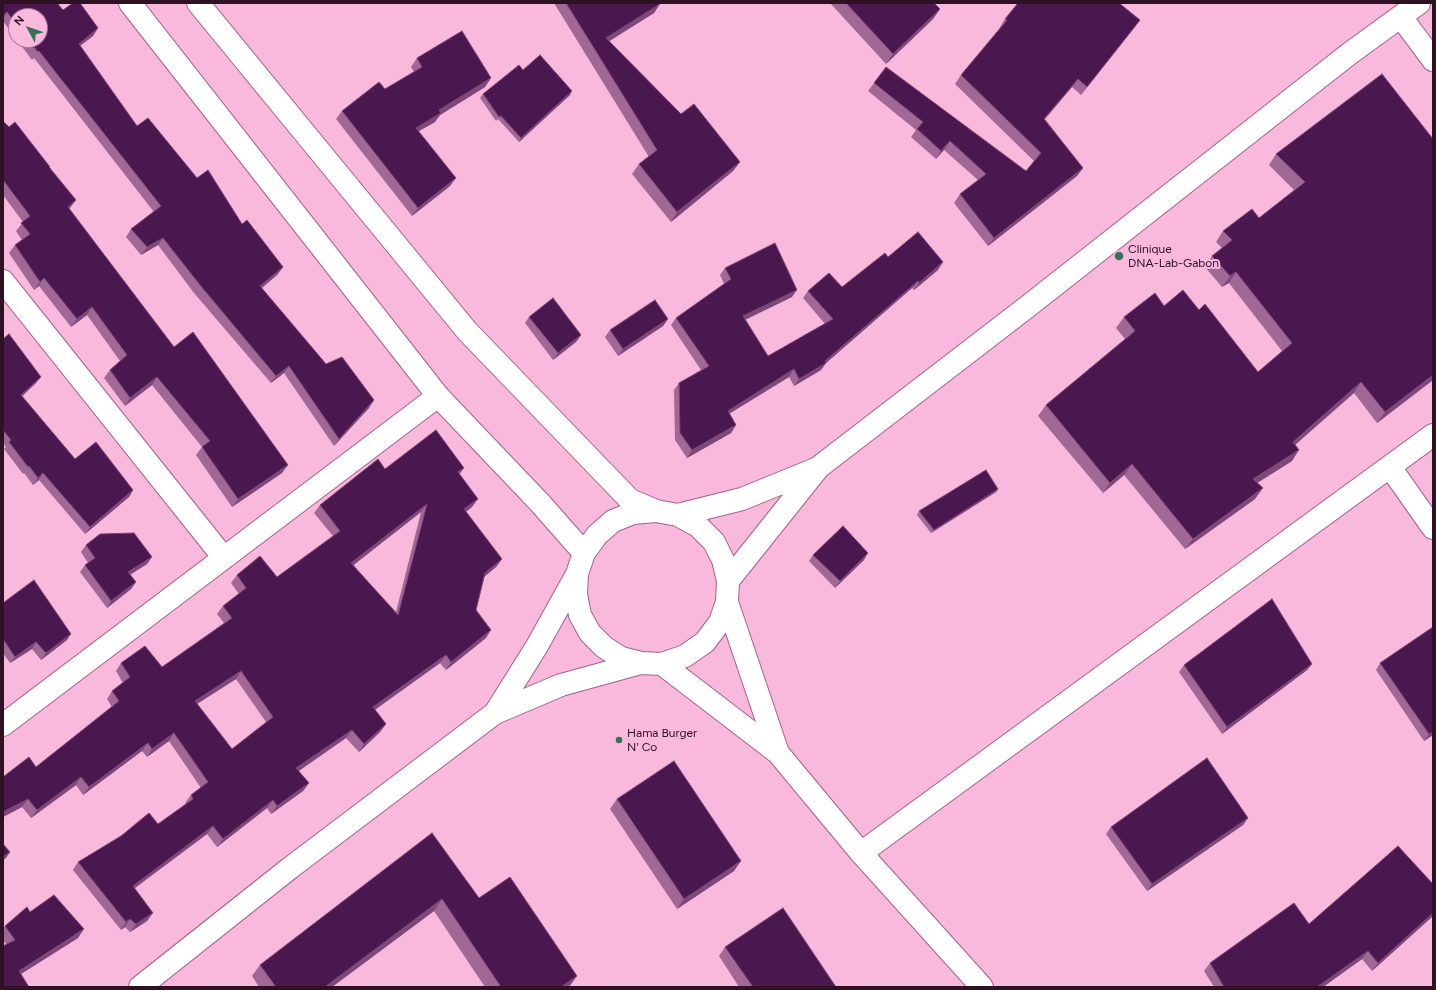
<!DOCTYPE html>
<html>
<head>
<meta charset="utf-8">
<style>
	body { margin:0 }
	#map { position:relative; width:1436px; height:990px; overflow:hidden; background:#f8b9dd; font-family:Figtree,sans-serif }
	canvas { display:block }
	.frame { position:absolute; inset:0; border:4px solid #2e1123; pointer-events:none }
	.north { position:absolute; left:8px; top:8px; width:40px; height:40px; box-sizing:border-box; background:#f8b9dd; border:1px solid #a77693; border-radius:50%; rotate:310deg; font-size:11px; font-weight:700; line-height:16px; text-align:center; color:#2e1123 }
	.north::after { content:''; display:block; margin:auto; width:14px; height:18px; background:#387058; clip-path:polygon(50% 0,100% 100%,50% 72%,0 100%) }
</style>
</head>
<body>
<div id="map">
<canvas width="1436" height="990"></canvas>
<div class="frame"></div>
<div class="north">N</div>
</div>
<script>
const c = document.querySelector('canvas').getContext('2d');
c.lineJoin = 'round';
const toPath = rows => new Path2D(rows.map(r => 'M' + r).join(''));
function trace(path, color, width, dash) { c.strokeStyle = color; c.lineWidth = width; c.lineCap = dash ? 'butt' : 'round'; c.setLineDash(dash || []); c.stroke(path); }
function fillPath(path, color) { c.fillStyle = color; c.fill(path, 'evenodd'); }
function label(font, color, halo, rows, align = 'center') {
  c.font = font + ' Figtree,sans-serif'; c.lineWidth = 4; c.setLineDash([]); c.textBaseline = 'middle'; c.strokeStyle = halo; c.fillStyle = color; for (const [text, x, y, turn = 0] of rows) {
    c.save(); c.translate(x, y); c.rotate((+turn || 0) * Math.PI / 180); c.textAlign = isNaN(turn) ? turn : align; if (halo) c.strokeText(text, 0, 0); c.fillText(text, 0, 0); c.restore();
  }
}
const minor = toPath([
	[1401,17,1433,60],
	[3,281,224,558],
	[1390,467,1433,528],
	[3,725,438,396],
	[861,853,1433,435]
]);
const tertiary = toPath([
	[130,3,438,396,540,503,584,553],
	[198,3,467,331,630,500,656,511],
	[678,515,742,499,818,468],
	[728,581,819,467,1027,307,1349,54,1419,3],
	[727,602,778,753],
	[662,664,778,753,861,853,982,987],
	[495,713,537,646,577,574,584,553,597,535,613,521,633,513,656,511,678,515,698,526,714,542,723,560,728,581,727,602,720,622,705,642,685,656,662,664,641,663,621,658,604,647,590,633,580,615,576,594,577,574],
	[140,987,290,868,495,713,561,685,641,663]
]);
trace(minor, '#a75f8a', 24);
trace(tertiary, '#a75f8a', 24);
trace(minor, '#fff', 22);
trace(tertiary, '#fff', 22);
fillPath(toPath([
	[3,3,63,10,98,28,93,36,80,46,137,126,197,178,242,224,283,267,277,275,262,288,326,364,369,408,334,446,284,373,271,383,194,293,158,245,141,255,126,237,131,229,154,212,34,58,32,60,17,40,40,40,16,16,16,39,3,21],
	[554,3,660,3,654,13,609,41,681,114,740,162,733,171,671,222,632,174,639,164,649,157],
	[830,3,934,3,940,9,933,19,886,64],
	[1005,19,1140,20,1134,28,1081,95,1072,87,1045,119,1083,168,1077,176,988,246,954,203,960,194,978,180,944,150,936,159,911,137,916,130,868,91,874,83,1026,171,1034,161,955,84,961,75,1001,28,1000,27],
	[417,58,491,78,485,87,440,115,435,122,419,131,450,186,412,216,336,119,342,111,385,89,414,72,411,67],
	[523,70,570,95,519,142,498,119,496,121,480,98,483,94],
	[3,121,9,127,49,168,70,208,69,209,174,347,282,473,232,507,196,455,202,447,152,385,125,406,104,378,110,370,120,361,87,315,71,327,39,286,34,290,9,253,15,245,22,240,16,231,23,222,3,195],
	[1433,139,1433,380,1377,423,1354,393,1295,444,1292,461,1257,483,1255,499,1185,549,1124,475,1103,493,1038,416,1046,405,1125,339,1116,328,1124,317,1164,306,1199,310,1258,372,1282,351,1229,283,1222,287,1205,267,1212,256,1222,248,1216,242,1223,231,1259,218,1294,190,1269,165,1276,154],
	[888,257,938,270,914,290,912,288,826,363,821,370,794,386,789,377,729,414,736,425,731,433,687,458,675,440,674,390,679,383,701,370,671,325,676,318,724,284,720,275,725,268,792,297,745,320,768,356,825,324,803,298,808,291,842,287],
	[529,317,581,335,576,342,553,360,525,323],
	[668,319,663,326,618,356,605,337,610,330],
	[3,339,36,383,22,396,75,459,133,490,129,497,85,534,39,480,33,485,24,473,23,474,4,449,6,447,3,443],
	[385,469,459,474,472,507,466,512,502,559,496,567,484,577,476,610,486,638,446,670,440,663,375,710,386,724,380,732,359,752,346,738,299,771,309,783,303,791,271,814,267,808,217,847,207,834,134,888,147,921,130,932,125,927,121,930,73,870,78,862,158,824,186,804,185,803,191,795,201,788,169,741,147,757,142,751,83,795,76,785,31,818,22,807,3,817,3,777,36,767,112,707,107,699,112,691,123,683,116,671,121,663,162,667,224,623,217,614,223,606,239,594,231,583,237,575,277,577,333,536,314,513,320,505],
	[421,512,396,612,353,565],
	[236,679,266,722,232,749,197,704],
	[998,489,996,492,931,533,917,515,919,511],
	[86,545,152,557,147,564,130,575,136,582,131,589,107,608,80,572,85,565,88,563,81,552],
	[813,555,864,560,835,588,809,561],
	[3,603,67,640,41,660,32,649,10,663,3,653],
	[1433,627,1433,735,1424,741,1376,670,1380,663],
	[1312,664,1307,670,1222,734,1179,672,1184,665],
	[617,799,734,871,677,909,610,809],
	[1248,818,1243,825,1147,891,1106,834,1111,827],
	[432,833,479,898,569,987,485,987,434,911,332,987,259,987,252,976,260,965],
	[1433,884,1433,916,1372,971,1362,959,1323,987,1214,987,1204,971,1210,963,1309,924],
	[30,912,78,938,21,974,3,987,6,944,3,940,3,928,5,926],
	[725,947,836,987,739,987,719,956]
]), '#a16896');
fillPath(toPath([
	[660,4,654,13,600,47,606,38],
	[940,9,933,19,886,64,893,54],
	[7,12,3,19,3,16],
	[1140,20,1134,28,1081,95,1087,87],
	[98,28,93,36,73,51,79,44],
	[491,78,485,87,440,115,435,122,410,136,416,128,439,110],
	[1078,79,1072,87,1038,127,1044,119],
	[572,91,570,95,519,142,521,138],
	[950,141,944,150,936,159,941,151],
	[740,162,733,171,671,222,677,212],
	[1083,168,1077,176,988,246,994,238],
	[456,178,450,186,412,216,418,208],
	[76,200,70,208,62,215,68,207],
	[163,238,158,245,141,255,147,247],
	[943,262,938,270,914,290,919,283],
	[283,267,277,275,254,294,260,286],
	[1236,272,1229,283,1222,287,1230,276],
	[44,278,39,286,34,290,40,282],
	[918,281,912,288,825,364,826,363,821,370,794,386,799,379,825,361],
	[797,290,792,297,738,323,743,316],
	[92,307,87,315,71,327,77,319],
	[668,319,663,326,618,356,623,349],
	[581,335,576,342,553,360,558,353],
	[289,366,284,373,271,383,276,376],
	[794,369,789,377,722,418,728,411],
	[1433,375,1433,380,1377,423,1385,412],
	[41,377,36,383,16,402,21,395],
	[157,377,152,385,125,406,130,398],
	[1361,382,1354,393,1286,453,1293,442],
	[374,400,369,408,334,446,339,439],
	[736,425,731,433,687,458,692,450],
	[1299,450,1292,461,1246,490,1253,479],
	[1132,464,1124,475,1103,493,1110,483],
	[288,465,282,473,232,507,238,499],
	[464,468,458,476,458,472],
	[43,473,39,480,33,485,38,478],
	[1263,488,1255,499,1185,549,1193,539],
	[998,489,996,492,931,533,934,530],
	[133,490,129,497,85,534,90,527],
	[478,499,472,507,459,517,464,509],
	[427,504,421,512,346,571,351,563],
	[868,553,864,560,835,588,840,581],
	[152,557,147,564,123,579,128,572],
	[502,559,496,567,479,581,485,573],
	[136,582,131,589,107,608,111,601],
	[491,630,486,638,446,670,451,662],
	[71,634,67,640,41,660,46,653],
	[36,642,32,649,10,663,15,657],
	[446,655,440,663,367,715,373,707],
	[1312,664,1307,670,1222,734,1227,727],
	[241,671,236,679,189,709,195,701],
	[386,724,380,732,359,752,364,744],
	[352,730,346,738,291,776,296,768],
	[1433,732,1433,735,1424,741,1429,734],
	[174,733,169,741,147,757,152,749],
	[148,743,142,751,83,795,89,787],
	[81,777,76,785,31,818,37,810],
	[309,783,303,791,271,814,277,806],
	[28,799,22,807,3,817,3,812],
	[273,800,267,808,217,847,223,839],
	[1248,818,1243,825,1147,891,1152,884],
	[213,826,207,834,127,894,133,886],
	[10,852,6,858,3,860,3,857],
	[741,861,734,871,677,909,684,899],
	[442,899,434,911,332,987,325,987],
	[153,913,147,921,130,932,136,924],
	[1433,913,1433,916,1372,971,1378,963],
	[130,919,125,927,121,930,126,922],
	[84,929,78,938,13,979,19,971],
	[1368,951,1362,959,1323,987,1317,987],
	[577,976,569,987,561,987]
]), '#7e487a');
const building = toPath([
	[3,3,57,3,63,10,73,3,80,3,98,28,79,44,137,126,148,118,197,178,208,170,242,224,247,220,283,267,260,286,326,364,342,357,374,400,339,439,289,366,276,376,200,285,163,238,147,247,131,229,161,206,39,51,38,52,28,40,40,40,40,16,16,16,16,24,7,12,3,16,3,3],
	[566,3,660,3,660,4,606,38,681,114,694,104,740,162,677,212,639,164,657,150,566,3],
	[846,3,934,3,940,9,893,54,846,3],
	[1018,3,1119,3,1140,20,1087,87,1078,79,1044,119,1083,168,994,238,960,194,986,174,950,141,941,151,917,129,923,122,874,83,886,67,1026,171,1041,153,961,75,1007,20,1005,19,1018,3],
	[462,31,491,78,439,110,441,113,416,128,456,178,418,208,342,111,379,82,385,89,422,67,417,58,462,31],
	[540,55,572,91,521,138,501,116,499,117,483,94,519,65,523,70,540,55],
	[1382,74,1433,139,1433,375,1385,412,1361,382,1293,442,1299,450,1253,479,1263,488,1193,539,1132,464,1110,483,1046,405,1135,331,1124,317,1155,293,1164,306,1183,290,1199,310,1205,304,1258,372,1292,343,1236,272,1230,276,1212,256,1232,240,1223,231,1252,209,1259,218,1305,182,1276,154,1382,74],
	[3,121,9,127,15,122,50,167,49,167,76,200,68,207,174,347,193,332,288,465,238,499,202,447,210,441,157,377,130,398,110,370,127,355,92,307,77,319,44,278,40,282,15,245,30,234,21,223,30,216,3,180,3,121],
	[918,232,943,262,919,283,918,281,825,361,826,363,799,379,794,369,728,411,736,425,692,450,680,433,679,383,709,366,676,318,731,279,725,268,775,243,797,290,743,316,768,356,833,319,808,291,829,273,842,287,885,253,888,257,918,232],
	[553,298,581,335,558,353,529,317,553,298],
	[655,300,668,319,623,349,610,330,655,300],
	[9,334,41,377,21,395,75,459,96,442,133,490,90,527,43,473,38,478,29,466,28,467,9,442,11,440,3,430,3,339,9,334],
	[436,430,464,468,458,472,478,499,464,509,502,559,485,573,476,610,491,630,451,662,446,655,373,707,386,724,364,744,352,730,296,768,309,783,277,806,273,800,223,839,213,826,133,886,153,913,136,924,130,919,126,922,78,862,121,836,149,813,158,824,193,799,191,795,208,782,174,733,152,749,148,743,89,787,81,777,37,810,28,799,3,812,3,777,29,757,36,767,119,701,112,691,130,677,121,663,145,646,162,667,232,618,223,606,246,588,237,575,260,556,277,577,340,531,320,505,378,459,385,469,436,430],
	[427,504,398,615,351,563,427,504],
	[241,671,273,717,232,749,195,701,241,671],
	[986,470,998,489,934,530,919,511,986,470],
	[843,526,868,553,840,581,813,555,843,526],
	[134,533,152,557,128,572,136,582,111,601,85,565,95,558,86,545,100,534,134,533],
	[34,580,71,634,46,653,36,642,15,657,3,639,3,603,34,580],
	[1272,599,1312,664,1227,727,1184,665,1272,599],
	[1433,627,1433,732,1429,734,1380,663,1433,627],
	[1207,758,1248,818,1152,884,1111,827,1207,758],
	[674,761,741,861,684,899,617,799,674,761],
	[432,833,479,898,510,877,577,976,561,987,501,987,442,899,325,987,276,987,260,965,432,833],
	[3,844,10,852,3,857,3,844],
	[1398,846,1433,884,1433,913,1378,963,1368,951,1317,987,1224,987,1210,963,1294,903,1309,924,1398,846],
	[54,895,84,929,19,971,29,987,3,987,3,946,15,940,5,926,27,907,30,912,54,895],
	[783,908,836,987,753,987,725,947,783,908]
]);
fillPath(building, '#4a184f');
trace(building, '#7e487a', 1);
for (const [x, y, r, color] of [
	[1119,256,5,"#387058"],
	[619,740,4,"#387058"]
]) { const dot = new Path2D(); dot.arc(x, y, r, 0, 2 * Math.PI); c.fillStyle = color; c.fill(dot); trace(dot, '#f8b9dd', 1.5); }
label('12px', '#2e1123', '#f8b9dd', [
	["Clinique",1128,249],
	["DNA-Lab-Gabon",1128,263],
	["Hama Burger",627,733],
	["N' Co",627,747]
], 'left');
</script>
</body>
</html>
